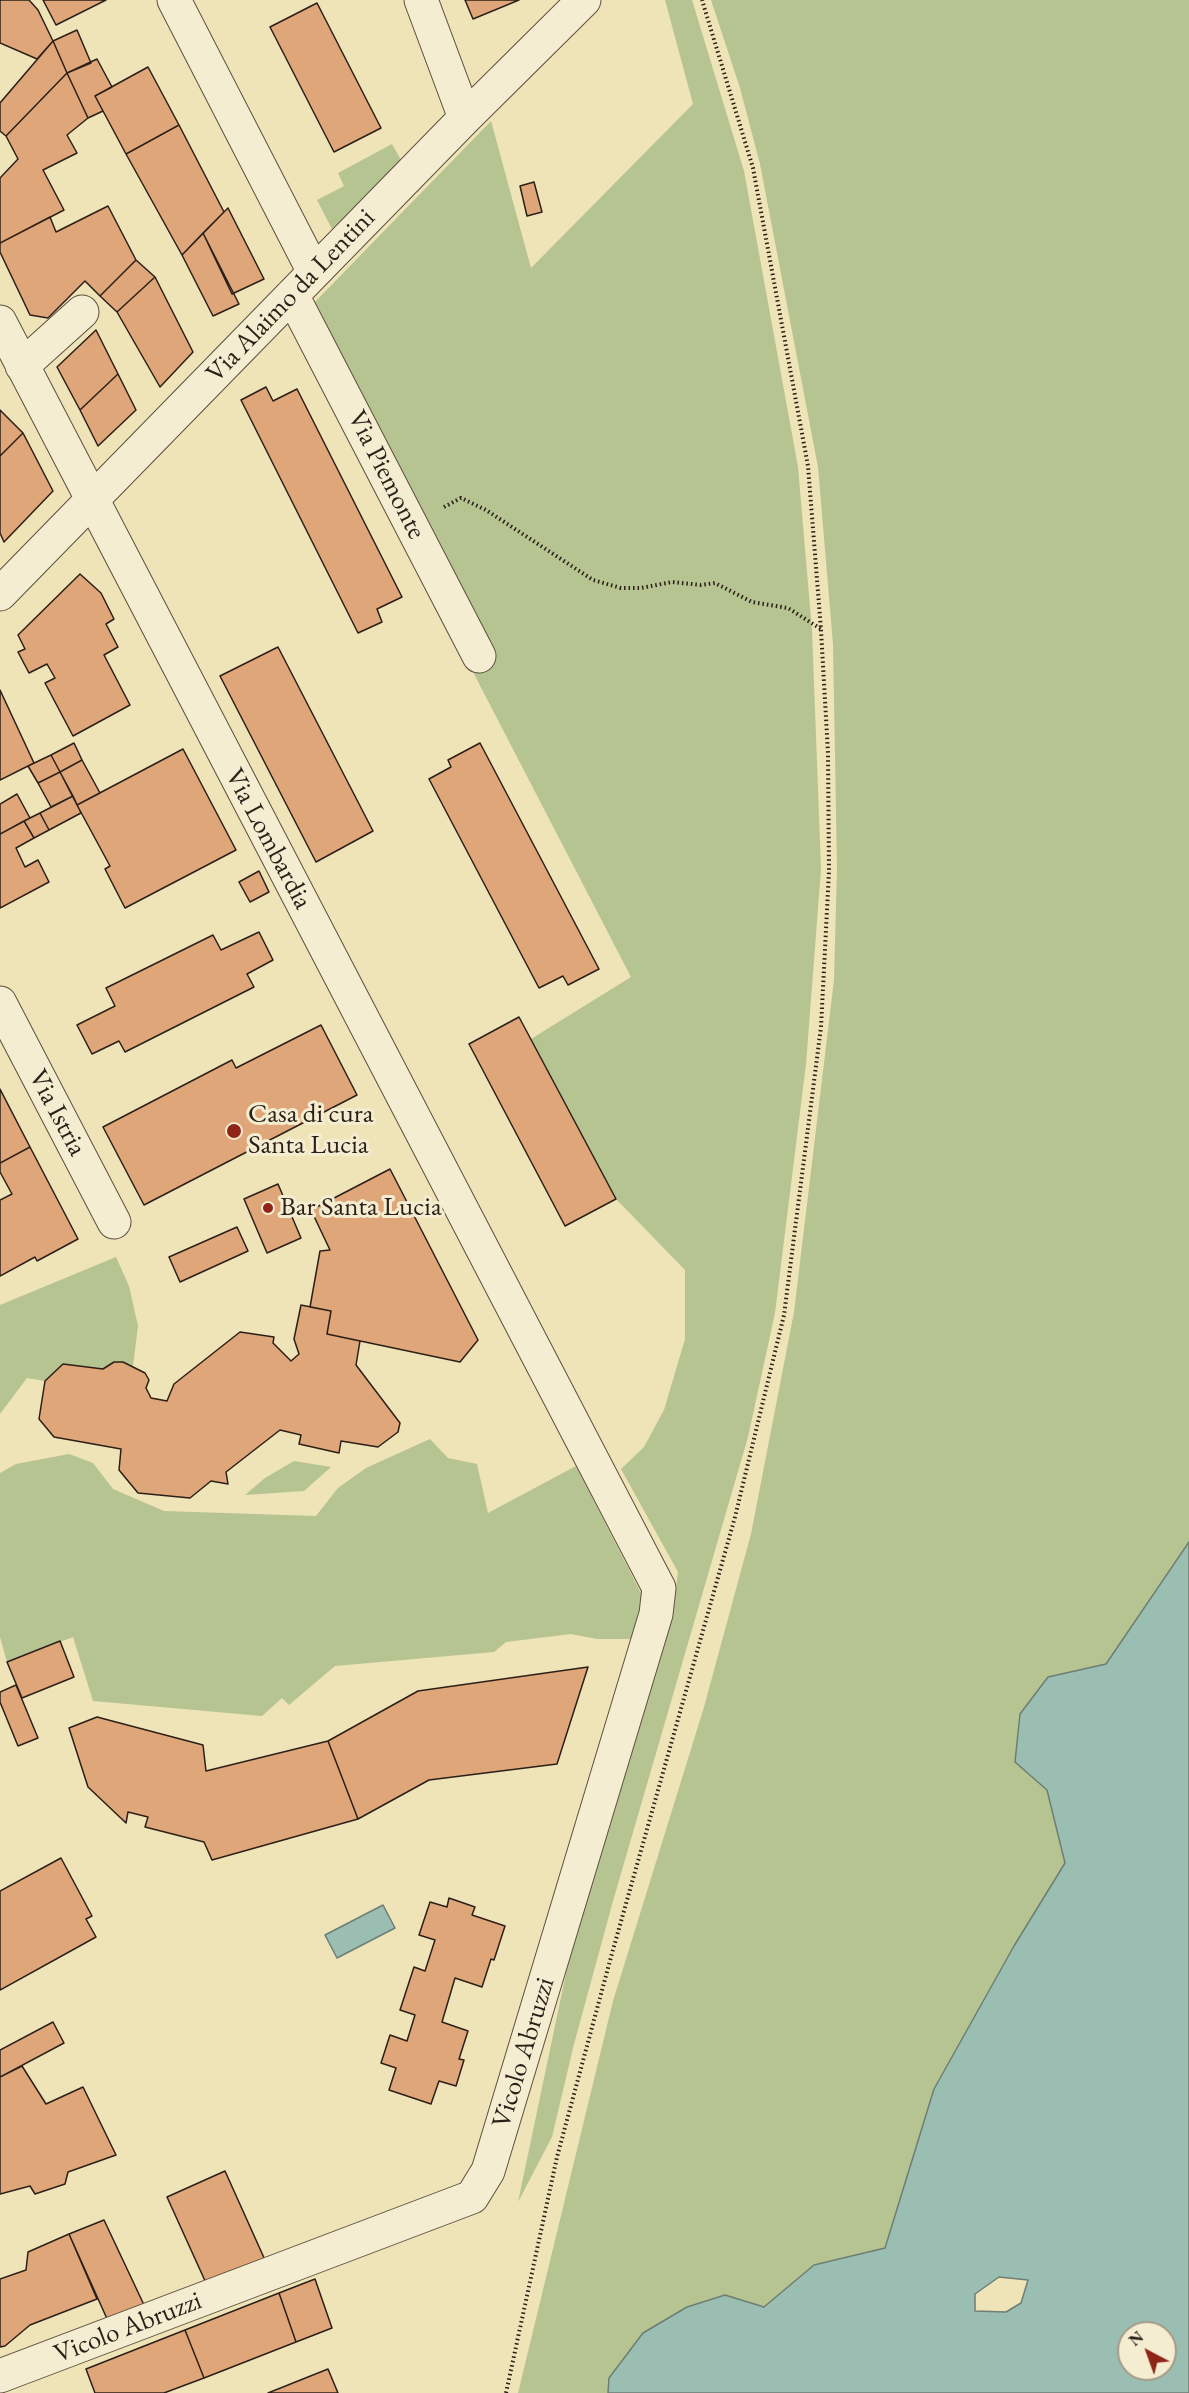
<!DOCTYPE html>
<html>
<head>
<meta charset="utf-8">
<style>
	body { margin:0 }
	#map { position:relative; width:1189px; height:2393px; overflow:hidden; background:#efe3b8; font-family:"EB Garamond",serif }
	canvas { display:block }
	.north { position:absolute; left:1117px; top:2321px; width:60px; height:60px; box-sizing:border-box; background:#f5edd1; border:2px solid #a59b87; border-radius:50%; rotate:319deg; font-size:16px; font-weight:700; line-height:24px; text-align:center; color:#2c1f17 }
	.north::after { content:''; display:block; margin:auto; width:21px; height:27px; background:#8f2418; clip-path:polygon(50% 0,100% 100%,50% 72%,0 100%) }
</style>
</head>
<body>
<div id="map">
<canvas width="1189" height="2393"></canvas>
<div class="north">N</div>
</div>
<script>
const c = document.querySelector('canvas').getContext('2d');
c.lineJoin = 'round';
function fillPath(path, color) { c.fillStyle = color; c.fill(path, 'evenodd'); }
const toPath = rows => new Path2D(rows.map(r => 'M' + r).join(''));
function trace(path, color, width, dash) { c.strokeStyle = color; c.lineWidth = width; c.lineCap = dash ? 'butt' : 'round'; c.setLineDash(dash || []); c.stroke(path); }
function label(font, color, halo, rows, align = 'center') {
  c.font = font + ' "EB Garamond",serif'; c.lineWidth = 6; c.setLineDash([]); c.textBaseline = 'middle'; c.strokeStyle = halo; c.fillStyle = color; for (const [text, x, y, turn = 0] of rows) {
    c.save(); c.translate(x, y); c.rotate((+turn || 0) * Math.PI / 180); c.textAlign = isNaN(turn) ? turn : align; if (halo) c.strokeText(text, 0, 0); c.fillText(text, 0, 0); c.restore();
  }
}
fillPath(toPath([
	[665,0,692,0,744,171,798,467,812,630,821,869,806,1064,775,1313,748,1437,613,1901,574,2044,552,2137,518,2202,581,1902,673,1610,678,1572,621,1469,644,1447,664,1410,685,1339,685,1270,616,1199,531,1039,631,977,474,674,490,663,314,303,491,121,531,268,693,104],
	[711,0,1189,0,1189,1542,1106,1665,1048,1677,1015,1762,1047,1790,1065,1863,1014,1946,934,2089,885,2248,814,2265,764,2307,725,2295,609,2378,608,2393,518,2393,613,2001,704,1707,751,1534,794,1312,834,980,837,869,833,644,818,467,760,164,740,88],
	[392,144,401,160,332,229,317,200,344,186,338,173],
	[116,1257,129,1286,138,1326,133,1366,123,1362,114,1362,103,1369,63,1364,45,1381,27,1378,0,1414,0,1305],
	[430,1439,448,1458,477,1464,488,1513,576,1466,644,1599,635,1639,597,1639,571,1634,506,1642,494,1652,335,1666,289,1705,282,1698,262,1716,93,1701,73,1637,7,1662,0,1637,0,1473,16,1464,69,1454,93,1463,113,1489,164,1511,316,1516,338,1488,366,1468],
	[294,1461,331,1467,304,1491,245,1495,265,1478]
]), '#b6c492');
const water = toPath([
	[1189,1542,1189,2393,608,2393,609,2378,643,2333,687,2307,725,2295,764,2307,814,2265,885,2248,934,2089,1014,1946,1065,1863,1047,1790,1015,1762,1020,1714,1048,1677,1106,1664,1189,1542],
	[999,2277,1028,2280,1021,2303,1006,2312,975,2311,975,2294,999,2277],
	[1129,2333,1165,2333,1165,2369,1129,2369,1129,2333],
	[383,1905,395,1928,337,1958,325,1935,383,1905]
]);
fillPath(water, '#9abeb2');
trace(water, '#6e7e74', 1.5);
const building = toPath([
	[0,0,29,0,38,10,53,41,37,59,0,43,0,0],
	[43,0,106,0,56,25,43,0],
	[465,0,519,0,473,19,465,0],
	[317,3,381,128,334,152,270,27,317,3],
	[77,30,91,63,67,73,53,41,77,30],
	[53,41,67,73,6,136,0,131,0,103,53,41],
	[97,59,112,87,95,96,103,111,88,118,67,73,97,59],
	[148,67,179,125,126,154,95,96,148,67],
	[67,73,88,118,67,135,77,153,43,170,64,210,0,243,0,178,18,159,6,136,67,73],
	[179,125,224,212,182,255,126,154,179,125],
	[534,182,542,212,527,216,520,186,534,182],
	[108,206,136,260,100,296,85,281,48,318,30,315,0,252,0,243,50,217,56,232,108,206],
	[228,208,264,279,232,294,203,233,228,208],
	[203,233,239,304,213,316,182,255,203,233],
	[136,260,155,277,117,312,100,296,136,260],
	[155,277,193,352,160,387,117,312,155,277],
	[96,330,118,374,80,410,57,367,96,330],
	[118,374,136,410,98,446,80,410,118,374],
	[266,387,273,401,297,389,402,597,377,609,382,622,358,633,241,400,266,387],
	[0,410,23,433,0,456,0,410],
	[23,433,53,491,4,542,0,533,0,456,23,433],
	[80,574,101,593,114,619,106,624,118,647,104,655,130,705,73,736,45,683,55,678,47,664,29,673,18,652,25,649,18,635,80,574],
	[278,647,373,831,316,862,220,676,278,647],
	[0,690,34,763,0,780,0,690],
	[74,743,82,760,60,772,51,755,74,743],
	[480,743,599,969,568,985,563,976,539,988,429,779,451,767,448,760,480,743],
	[183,749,236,850,125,908,105,869,110,866,77,805,183,749],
	[51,755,60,772,38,783,28,766,51,755],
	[82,760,100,793,77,805,60,772,82,760],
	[60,772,73,796,51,807,38,783,60,772],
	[17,794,30,818,0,834,0,804,17,794],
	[73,796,81,813,49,830,40,813,73,796],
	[40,813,49,830,34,838,24,821,40,813],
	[24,821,34,838,16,848,25,867,38,860,49,882,0,908,0,834,24,821],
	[259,871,269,892,250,902,239,882,259,871],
	[259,932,273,960,247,974,254,987,125,1052,119,1041,92,1054,77,1025,115,1006,106,988,213,935,221,950,259,932],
	[519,1017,616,1199,565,1226,469,1044,519,1017],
	[321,1025,357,1095,144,1205,103,1127,232,1060,236,1068,321,1025],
	[0,1089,30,1147,0,1163,0,1089],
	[30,1147,78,1239,37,1261,35,1257,0,1276,0,1200,12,1194,0,1172,0,1163,30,1147],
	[390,1169,478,1340,460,1362,327,1334,331,1311,310,1307,320,1251,330,1250,311,1210,390,1169],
	[278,1184,301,1238,267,1253,244,1199,278,1184],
	[237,1227,248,1251,180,1282,169,1257,237,1227],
	[301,1305,331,1311,327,1334,360,1341,356,1365,400,1423,398,1432,378,1447,341,1441,339,1453,299,1444,301,1435,280,1430,226,1472,228,1484,211,1481,190,1498,138,1493,119,1470,121,1449,54,1437,39,1419,45,1381,63,1364,103,1369,114,1362,123,1362,145,1373,149,1380,146,1388,151,1398,167,1401,174,1384,240,1332,274,1337,273,1343,291,1361,299,1354,294,1339,301,1305],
	[60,1641,74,1677,22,1698,7,1662,60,1641],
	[588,1667,557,1764,429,1780,358,1819,328,1741,418,1691,588,1667],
	[16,1685,38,1738,18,1746,0,1702,0,1692,16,1685],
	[97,1717,203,1745,206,1771,328,1741,358,1819,212,1860,204,1842,145,1827,148,1817,128,1812,126,1823,88,1787,69,1728,97,1717],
	[61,1858,92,1916,86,1919,96,1937,0,1990,0,1891,61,1858],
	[449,1898,475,1907,472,1915,505,1926,494,1960,491,1959,482,1987,455,1978,442,2022,468,2031,459,2059,464,2060,456,2086,439,2081,431,2104,389,2090,396,2068,381,2063,390,2035,407,2041,415,2015,400,2010,414,1967,425,1971,435,1940,419,1935,430,1902,447,1907,449,1898],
	[53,2022,64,2043,0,2077,0,2050,53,2022],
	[22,2066,46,2104,83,2087,116,2155,68,2172,65,2184,35,2194,30,2186,0,2194,0,2077,22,2066],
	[225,2171,265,2260,206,2283,167,2197,225,2171],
	[104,2220,145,2307,108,2321,69,2234,104,2220],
	[69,2234,97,2299,30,2325,5,2346,0,2347,0,2279,26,2270,28,2252,69,2234],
	[315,2279,332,2328,296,2342,279,2293,315,2279],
	[279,2293,296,2342,204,2378,185,2330,279,2293],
	[185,2330,204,2378,164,2393,95,2393,86,2369,185,2330],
	[328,2369,338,2393,268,2393,328,2369]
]);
fillPath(building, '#dfa779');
trace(building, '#2c1f17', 1.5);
const minor = toPath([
	[174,0,314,272],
	[421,0,465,118],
	[292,295,479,656],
	[0,322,659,1588,656,1614,488,2171,472,2197,0,2376],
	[22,366,82,312],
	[0,594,465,118,584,0],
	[0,1003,114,1222]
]);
trace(minor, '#5d503f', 35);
trace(toPath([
	[444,507,461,498,486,510,593,580,621,588,641,588,672,582,701,585,715,583,752,602,788,608,821,629],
	[506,2393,557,2157,611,1957,735,1517,784,1315,821,1027,829,871,828,753,821,630,808,466,753,168,702,0]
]), '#2c1f17', 4, [1.5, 3]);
trace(minor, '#f5edd1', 33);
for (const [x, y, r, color] of [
	[234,1131,8,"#8f2418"],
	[268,1208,6,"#8f2418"]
]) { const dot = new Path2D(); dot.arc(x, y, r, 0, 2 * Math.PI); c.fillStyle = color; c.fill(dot); trace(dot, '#f5edd1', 2); }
label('27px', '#2c1f17', '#f5edd1', [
	["Via Alaimo da Lentini",291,296,-46],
	["Via Piemonte",386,475,63],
	["Via Lombardia",268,839,62],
	["Via Istria",57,1113,62],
	["Vicolo Abruzzi",524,2053,-73],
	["Vicolo Abruzzi",128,2328,-21]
]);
label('27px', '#2c1f17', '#f5edd1', [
	["Casa di cura",248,1115],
	["Santa Lucia",248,1146],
	["Bar Santa Lucia",280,1208]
], 'left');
</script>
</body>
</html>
